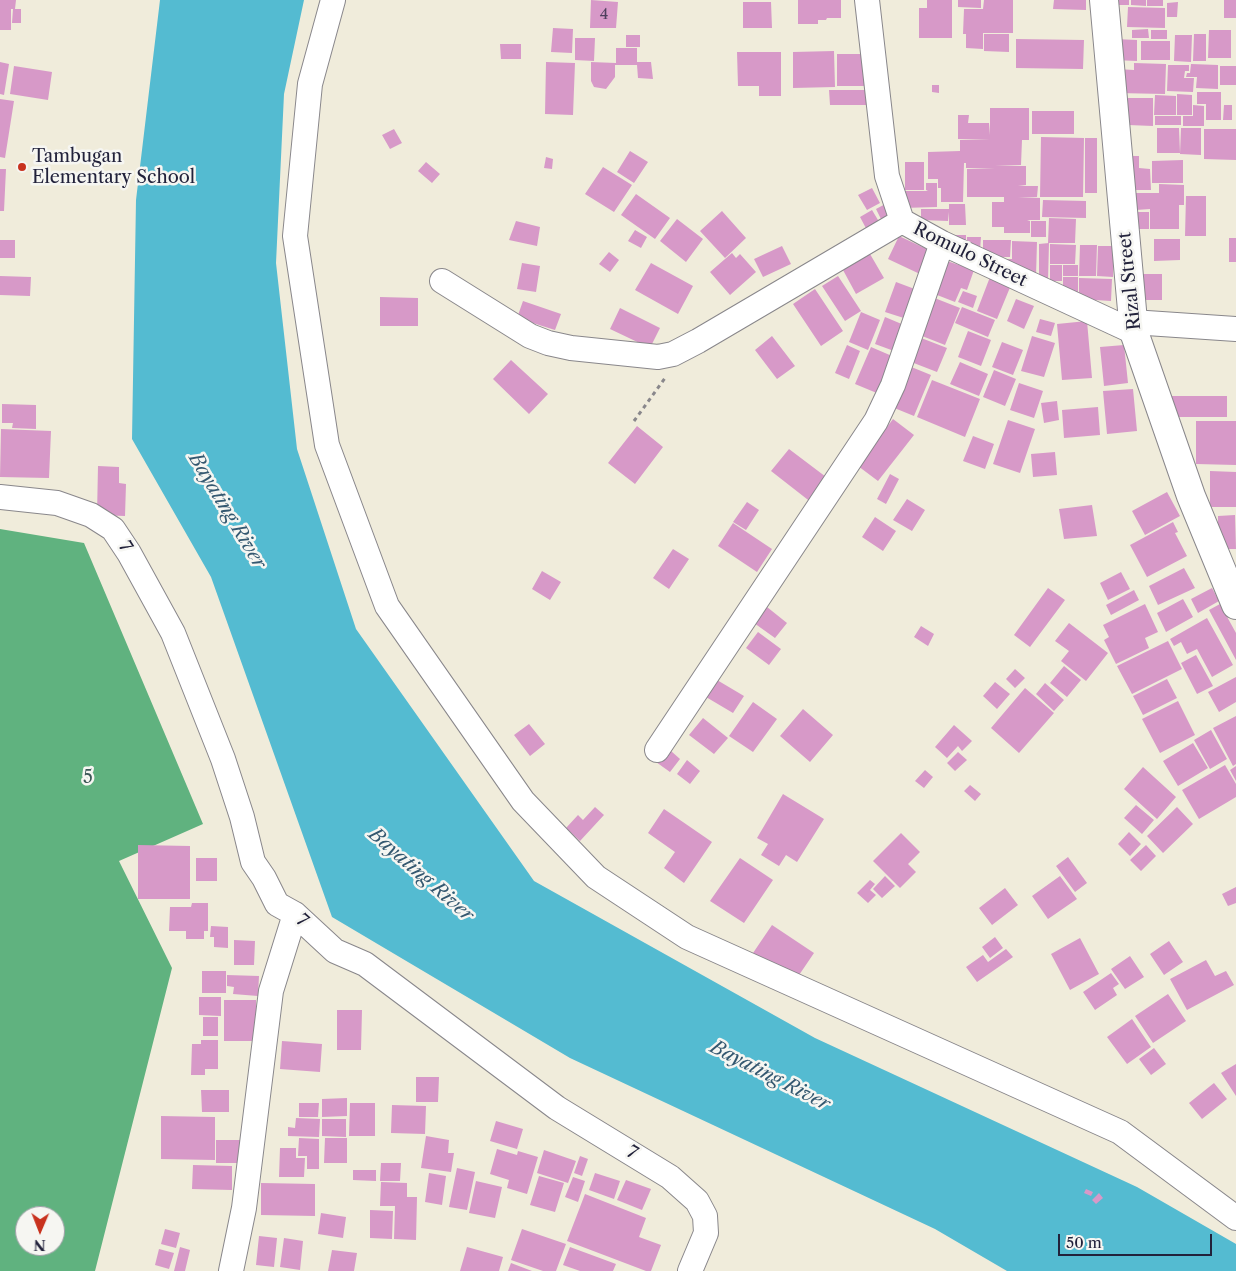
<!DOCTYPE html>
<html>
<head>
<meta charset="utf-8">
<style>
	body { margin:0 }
	#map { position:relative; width:1236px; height:1271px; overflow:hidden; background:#f0ecdb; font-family:"Libre Caslon Text",serif }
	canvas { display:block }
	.north { position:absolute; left:15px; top:1206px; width:50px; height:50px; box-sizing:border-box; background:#f6f6f2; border:1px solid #a1a1a9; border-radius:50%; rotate:181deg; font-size:14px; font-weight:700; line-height:20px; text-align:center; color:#22223b }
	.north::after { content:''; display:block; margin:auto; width:18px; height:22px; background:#c8321e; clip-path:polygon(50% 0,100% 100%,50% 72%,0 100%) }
	.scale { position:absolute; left:1058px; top:1234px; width:154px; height:22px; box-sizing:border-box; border:2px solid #22223b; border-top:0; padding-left:6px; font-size:15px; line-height:18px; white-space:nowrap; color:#22223b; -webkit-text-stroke:4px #f6f6f2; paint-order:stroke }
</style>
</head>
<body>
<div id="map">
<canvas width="1236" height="1271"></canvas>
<div class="north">N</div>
<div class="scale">50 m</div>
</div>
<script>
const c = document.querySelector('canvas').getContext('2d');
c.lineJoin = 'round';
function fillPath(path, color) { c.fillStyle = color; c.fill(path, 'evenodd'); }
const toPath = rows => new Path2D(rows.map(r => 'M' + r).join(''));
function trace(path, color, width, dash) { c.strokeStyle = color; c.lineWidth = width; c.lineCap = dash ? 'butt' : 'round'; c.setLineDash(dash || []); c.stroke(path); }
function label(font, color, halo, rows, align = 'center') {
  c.font = font + ' "Libre Caslon Text",serif'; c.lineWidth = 5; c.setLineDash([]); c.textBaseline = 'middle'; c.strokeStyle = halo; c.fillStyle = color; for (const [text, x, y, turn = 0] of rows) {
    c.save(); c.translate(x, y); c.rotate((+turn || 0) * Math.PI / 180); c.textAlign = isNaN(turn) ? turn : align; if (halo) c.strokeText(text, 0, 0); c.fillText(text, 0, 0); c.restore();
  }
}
fillPath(toPath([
	[0,529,84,543,203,824,119,861,172,968,95,1271,0,1271],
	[25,1216,55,1216,55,1246,25,1246]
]), '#60b27f');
fillPath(toPath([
	[160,0,304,0,284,94,276,263,297,449,356,629,534,881,815,1038,1137,1187,1236,1244,1236,1271,1007,1271,935,1229,570,1058,332,917,211,577,132,439,136,200]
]), '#54bbd1');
fillPath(toPath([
	[0,0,16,0,15,9,21,9,21,23,12,23,13,9,11,9,11,30,0,30],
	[591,0,618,2,616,28,590,28],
	[798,0,841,0,841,18,827,18,826,20,818,20,818,24,798,24],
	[927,0,952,0,952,38,919,38,919,8,927,8],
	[958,0,981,0,981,8,958,7],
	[984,0,1013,0,1013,33,983,33,983,49,966,48,966,34,963,34,964,9,983,9],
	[1054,0,1086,0,1086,10,1053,9],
	[1114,0,1129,0,1129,5,1114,5],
	[1131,0,1146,0,1146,6,1131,5],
	[1147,0,1163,0,1163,6,1147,6],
	[1224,0,1236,0,1236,18,1224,18],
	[743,2,771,2,772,28,743,28],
	[1178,2,1177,17,1167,17,1167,3],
	[1128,7,1165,8,1165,28,1127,27],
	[553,28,573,29,572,53,551,52],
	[1148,29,1149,38,1132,38,1132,30],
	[1151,30,1167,30,1167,39,1151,39],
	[1209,30,1231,30,1231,58,1208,58],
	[984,34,1009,34,1009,52,984,51],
	[1194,34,1206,34,1206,61,1193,61],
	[626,35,640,35,640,47,626,47],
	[1175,35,1192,35,1191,62,1174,61],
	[575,38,595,38,594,61,575,60],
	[1016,39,1084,40,1083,69,1016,68],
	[1115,39,1137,40,1137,61,1114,60],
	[1141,41,1170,41,1170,60,1141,60],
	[500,44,521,44,521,59,501,59],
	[616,48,637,48,637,62,651,62,653,79,638,78,637,65,615,65,615,77,606,89,594,87,591,81,591,62,616,63],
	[834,51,835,87,793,88,793,52],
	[737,52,781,52,781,96,759,96,759,86,738,86],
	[837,54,869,54,869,86,837,86],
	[0,62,9,64,4,95,0,94],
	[546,62,575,63,573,115,545,114],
	[1134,63,1166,64,1165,94,1117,93,1117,69,1134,70],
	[1191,64,1218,65,1218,89,1196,88,1197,77,1186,77,1187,73,1190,73],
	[1168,65,1189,65,1189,71,1185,71,1184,78,1194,78,1193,92,1167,91],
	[14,66,52,72,48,100,10,94],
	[1220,66,1236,66,1236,85,1220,85],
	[932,85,939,85,939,93,932,92],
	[829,90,867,90,867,105,830,105],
	[1197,92,1221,92,1221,120,1206,120,1206,104,1197,104],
	[1177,94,1192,95,1192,115,1177,115],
	[1155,95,1176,96,1176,115,1154,115],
	[1128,98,1153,98,1153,126,1128,125],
	[0,99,14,101,5,158,0,157],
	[1193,105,1204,106,1204,126,1183,126,1183,116,1193,116],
	[1224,105,1232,105,1232,120,1223,120],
	[990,108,1029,108,1029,140,1022,140,1021,165,995,166,1026,166,1026,185,1018,186,1038,186,1037,197,1018,197,1040,198,1040,220,1027,220,1030,221,1030,233,1004,233,1004,227,992,227,992,202,1004,202,1004,197,967,197,967,169,995,168,966,168,966,163,964,163,963,202,941,202,941,188,938,188,938,179,928,179,928,152,960,151,960,140,990,140,958,139,958,115,969,115,968,123,989,123,990,135],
	[1032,111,1074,111,1074,134,1032,134],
	[1155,116,1181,116,1181,125,1155,125],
	[1157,128,1179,128,1180,153,1157,153],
	[1181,128,1201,128,1201,155,1180,154],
	[394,129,402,143,390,149,382,135],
	[1204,129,1236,129,1236,160,1204,159],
	[1041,137,1084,138,1083,197,1040,197],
	[1085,138,1097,138,1097,193,1085,193],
	[630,151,648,162,634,183,617,172],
	[1124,156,1139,156,1139,168,1150,169,1151,190,1124,190],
	[546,157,553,159,552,169,544,168],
	[1183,160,1183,183,1152,183,1152,161],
	[426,162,440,174,432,183,418,171],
	[905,162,924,162,924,190,905,190],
	[603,167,632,185,614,212,585,194],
	[0,169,6,169,4,211,0,211],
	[926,183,937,183,937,207,902,208,902,191,928,191,926,190],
	[1159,184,1184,185,1184,205,1179,205,1179,229,1150,229,1150,209,1136,210,1136,193,1159,193],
	[872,188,880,203,867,210,858,195],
	[636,194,670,218,655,239,621,215],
	[1186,196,1206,196,1206,236,1185,236],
	[1043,200,1086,201,1086,218,1042,217],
	[889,202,897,216,883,223,876,209],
	[949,204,965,204,966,225,949,225,949,212,948,221,921,220,921,209,949,209],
	[872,210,881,225,868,232,860,217],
	[722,211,746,238,725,258,700,231],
	[1131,212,1149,212,1149,229,1131,229],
	[1049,218,1076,219,1075,243,1048,243],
	[677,219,703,239,686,262,660,241],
	[516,221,540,227,537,246,509,240],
	[1031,221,1046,221,1046,237,1031,237],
	[635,230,647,237,641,248,628,241],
	[955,235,966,235,966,245,955,245],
	[899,236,933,252,922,275,888,259],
	[967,237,981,237,980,251,967,251],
	[1229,238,1236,238,1236,262,1229,262],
	[1154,239,1180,239,1180,260,1154,261],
	[0,240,15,240,15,258,0,258],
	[983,240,1011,240,1010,257,983,257],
	[1012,241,1037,242,1036,276,1002,259,1012,259],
	[1049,243,1048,281,1039,281,1039,244],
	[1050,244,1076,245,1075,264,1050,264],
	[1080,245,1097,245,1096,276,1079,276],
	[782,246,791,264,763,277,754,259],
	[1098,246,1114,246,1113,277,1097,276],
	[609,252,619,260,610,272,599,264],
	[732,253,736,258,740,254,756,272,730,295,710,272],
	[870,254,884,278,856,294,843,270],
	[944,260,974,270,967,290,961,288,955,302,932,293],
	[522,263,540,266,536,292,517,289],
	[651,263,693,286,678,314,635,290],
	[1050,265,1062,265,1062,281,1050,281],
	[1063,265,1078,265,1078,276,1063,276],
	[1139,274,1162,274,1162,300,1139,300],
	[0,276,31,277,30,296,0,295],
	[838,276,861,311,845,321,822,286],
	[990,277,1011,285,997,319,977,311],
	[1063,277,1078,277,1078,293,1063,292],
	[1079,278,1112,279,1111,301,1079,299],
	[896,282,920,291,910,320,885,312],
	[815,289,843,331,821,346,793,304],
	[963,291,977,296,973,308,958,302],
	[380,297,418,298,418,326,380,326],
	[932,297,960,308,945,345,917,334],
	[1016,299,1034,306,1024,329,1007,321],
	[523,301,561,314,555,330,517,318],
	[962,307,995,320,988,337,955,323],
	[620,308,660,328,650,348,610,329],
	[861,312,880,320,868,350,849,342],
	[885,317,904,325,894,351,875,344],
	[1040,319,1055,323,1051,336,1036,332],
	[1087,321,1092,378,1062,380,1057,324],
	[968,331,991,340,981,366,958,357],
	[772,336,795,366,777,379,755,350],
	[916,336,947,348,937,372,906,360],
	[1032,336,1055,343,1044,377,1021,371],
	[1002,342,1023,350,1013,375,992,367],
	[847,345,860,351,849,379,835,373],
	[1124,345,1128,383,1104,386,1100,347],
	[871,347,899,359,884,396,855,384],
	[511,360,548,394,529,414,493,379],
	[960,362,988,374,979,396,950,384],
	[904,364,931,375,914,416,887,405],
	[994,370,1016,379,1005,406,983,397],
	[932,380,980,399,965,437,917,417],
	[1019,383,1043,391,1034,418,1010,410],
	[1133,389,1137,431,1107,434,1103,391],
	[1170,396,1227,396,1227,417,1170,417],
	[1057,401,1059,420,1044,423,1041,403],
	[2,404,36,405,36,429,12,428,13,423,2,423],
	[1098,407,1100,435,1064,438,1062,410],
	[893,419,914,435,878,481,858,466],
	[1008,420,1035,429,1020,473,993,464],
	[1196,421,1236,421,1236,465,1196,464],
	[637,426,663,447,635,484,608,463],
	[1,429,51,431,49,478,0,477],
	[973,436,994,444,985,469,963,461],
	[789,449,830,480,812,503,771,471],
	[1055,452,1057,475,1033,477,1031,454],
	[98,466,119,467,119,483,126,484,125,516,97,515],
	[1210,471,1236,472,1236,507,1210,507],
	[890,474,899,479,886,504,877,499],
	[1167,492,1180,516,1145,535,1132,511],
	[907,499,925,510,912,531,893,520],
	[747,502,759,510,746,530,733,522],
	[1092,505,1097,536,1064,539,1059,509],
	[1235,515,1236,549,1218,549,1218,516],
	[875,517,896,531,883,551,862,537],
	[1173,522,1178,532,1175,533,1187,556,1147,577,1130,545],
	[733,523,772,549,757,572,718,546],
	[673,549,689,559,669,589,653,578],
	[1184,568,1195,588,1158,605,1149,586],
	[542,571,561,582,550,600,532,589],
	[1121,572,1130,589,1108,600,1100,583],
	[1048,588,1065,600,1030,647,1014,635],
	[1212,588,1219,601,1198,613,1191,599],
	[1134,590,1139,600,1111,615,1106,605],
	[1183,599,1193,617,1166,632,1157,613],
	[1145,604,1158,632,1145,638,1149,648,1116,664,1104,640,1109,637,1103,625],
	[1220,604,1236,633,1236,660,1209,610],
	[767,607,787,623,775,638,754,623],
	[1207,618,1233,665,1212,677,1197,649,1187,654,1181,642,1174,646,1170,639],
	[1069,623,1108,653,1086,681,1061,661,1069,651,1055,641],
	[921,626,934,634,928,646,914,637],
	[758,632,781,649,769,665,746,648],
	[1168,641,1182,669,1132,694,1117,666],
	[1196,655,1213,686,1197,694,1181,663],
	[1064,666,1081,680,1067,697,1050,683],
	[1015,669,1025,678,1015,688,1006,679],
	[1236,677,1236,702,1219,712,1208,692],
	[1167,679,1177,698,1143,715,1133,696],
	[717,680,744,696,733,713,706,697],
	[995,682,1010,694,997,709,983,696],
	[1045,683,1064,700,1054,711,1036,694],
	[1025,688,1054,713,1019,753,991,728],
	[1178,701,1195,735,1160,753,1142,719],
	[753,702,777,719,753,752,729,736],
	[803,709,833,735,810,762,780,736],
	[1236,716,1236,764,1233,766,1213,728],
	[703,718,728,738,714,754,689,735],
	[529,724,545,744,530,756,514,735],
	[954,725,972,741,962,751,958,746,947,758,935,747],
	[1211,730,1227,759,1210,769,1194,740],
	[1193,743,1208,768,1178,786,1163,761],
	[671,751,680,759,670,772,656,762,660,757,664,760],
	[958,752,967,760,955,771,947,763],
	[687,760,700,771,690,784,677,774],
	[1225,765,1236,784,1236,797,1199,819,1182,790],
	[1236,766,1236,781,1230,770],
	[1143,767,1176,797,1157,819,1124,789],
	[925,770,933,777,924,788,915,781],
	[970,785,981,794,975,801,964,791],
	[783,794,824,819,797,862,786,855,779,866,761,855,768,844,757,838],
	[1136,805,1154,820,1142,834,1124,818],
	[595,807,604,815,580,841,566,828,578,815,583,820],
	[1177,807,1193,824,1163,853,1147,836],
	[664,809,712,842,684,883,664,868,675,852,648,833],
	[1129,832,1141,844,1130,856,1118,844],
	[901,833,920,852,908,864,916,872,900,888,873,861],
	[138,845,190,846,190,899,138,899],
	[1146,845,1156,856,1141,871,1130,860],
	[1068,857,1087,883,1075,892,1056,866],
	[196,858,217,858,217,881,196,881],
	[740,858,773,880,744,923,710,901],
	[885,876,895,886,882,898,873,889],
	[1060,876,1077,899,1048,919,1032,896],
	[870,880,875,884,870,890,876,895,868,903,857,893],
	[1236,887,1236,903,1228,906,1222,894],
	[1005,888,1018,905,992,925,979,908],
	[192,903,208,903,208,931,204,931,204,939,186,939,186,931,169,931,170,907,191,907],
	[772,925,814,953,795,981,753,953],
	[211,926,228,927,228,948,214,947,214,937,210,937],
	[995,937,1003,948,990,958,982,947],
	[1080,938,1099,974,1070,990,1051,954],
	[234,940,255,941,254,965,234,965],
	[1169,941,1183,962,1164,975,1150,954],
	[1006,949,1013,957,977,982,966,967,983,955,988,962],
	[1130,956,1144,977,1125,989,1111,969],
	[1206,960,1215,976,1226,971,1234,985,1187,1010,1170,979],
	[202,971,226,971,226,993,202,993],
	[1111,973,1119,984,1113,988,1117,995,1095,1010,1083,992],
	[227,975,259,976,258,996,233,994,234,987,227,986],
	[1168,994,1186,1021,1153,1043,1135,1016],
	[199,997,221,997,221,1016,199,1015],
	[224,1000,256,1000,256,1041,224,1041],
	[337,1010,362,1010,361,1050,337,1050],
	[203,1017,218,1017,218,1036,203,1036],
	[1132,1019,1151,1047,1127,1064,1107,1037],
	[201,1040,218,1040,218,1069,205,1069,205,1075,191,1075,192,1044,201,1044],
	[282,1041,322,1044,320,1072,280,1069],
	[1154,1048,1166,1064,1151,1075,1139,1059],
	[1236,1064,1236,1096,1221,1073],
	[416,1077,439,1077,438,1102,416,1102],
	[1214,1083,1227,1099,1202,1119,1189,1103],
	[201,1090,229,1090,229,1112,202,1112],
	[347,1098,347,1116,322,1117,322,1099],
	[299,1103,319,1103,318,1117,299,1117],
	[350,1103,375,1103,375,1136,349,1136],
	[392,1105,426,1106,425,1134,391,1133],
	[161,1116,215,1117,215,1160,161,1159],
	[296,1118,320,1119,319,1137,288,1136,288,1127,295,1128],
	[322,1119,346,1119,346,1137,322,1136],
	[496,1121,523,1129,517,1149,490,1141],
	[426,1136,449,1140,448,1153,454,1153,451,1172,421,1168],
	[299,1138,319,1139,319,1169,307,1169,307,1156,298,1156],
	[325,1138,347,1138,347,1163,324,1163],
	[216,1140,245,1140,244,1163,216,1163],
	[280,1148,296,1148,296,1158,305,1158,304,1177,279,1177],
	[497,1149,517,1155,518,1151,538,1157,527,1194,507,1188,509,1180,490,1174],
	[544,1150,576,1161,568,1183,537,1173],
	[580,1156,588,1159,582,1176,574,1173],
	[381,1163,401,1163,400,1181,380,1181],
	[193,1165,232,1166,232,1190,192,1189],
	[457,1168,475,1172,467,1210,449,1207],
	[353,1170,376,1170,376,1181,353,1180],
	[429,1173,446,1176,442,1205,425,1202],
	[595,1173,620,1181,614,1199,589,1190],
	[539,1176,564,1183,555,1212,530,1205],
	[573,1177,585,1181,578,1202,565,1197],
	[626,1180,651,1189,642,1210,617,1200],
	[476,1181,502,1187,495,1218,469,1213],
	[381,1182,407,1183,407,1197,417,1197,416,1240,394,1239,395,1206,380,1206],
	[261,1183,315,1184,315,1216,261,1215],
	[1086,1189,1093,1192,1091,1196,1084,1193],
	[1099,1193,1103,1198,1096,1204,1092,1200],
	[585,1194,646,1218,639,1237,661,1245,651,1271,646,1271,567,1241],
	[370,1210,393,1211,392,1239,370,1238],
	[321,1213,346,1217,343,1238,318,1234],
	[165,1229,180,1233,176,1248,161,1244],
	[522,1229,566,1244,556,1271,543,1271,511,1260],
	[259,1236,277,1238,274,1267,256,1265],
	[284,1238,303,1241,300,1270,280,1267],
	[180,1247,190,1250,185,1271,174,1271],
	[467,1247,503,1257,499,1271,460,1271],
	[570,1247,616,1264,613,1271,580,1271,563,1265],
	[159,1249,174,1253,169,1269,155,1265],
	[332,1250,357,1253,354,1271,328,1271],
	[511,1263,532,1271,508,1271]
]), '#d799c8');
const minor = toPath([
	[333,0,310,84,295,236,327,445,387,606,523,801,596,877,687,937,1120,1132,1236,1218],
	[867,0,887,176,902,221,942,243,1134,332],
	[442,281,530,336,548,343,571,348,658,357,673,354,698,341,902,221],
	[1132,322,1236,329],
	[0,497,57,503,91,515,113,529,129,553,173,633,223,759,242,817,253,862,264,878,277,904,295,914,335,951,365,964,557,1108,670,1177,697,1201,705,1216,706,1233,690,1271],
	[657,750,876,421,893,385,942,243],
	[231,1271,244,1208,271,991,295,914]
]);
const tertiary = toPath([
	[1104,0,1134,332,1191,496,1236,605]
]);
trace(minor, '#89878b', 26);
trace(tertiary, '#89878b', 30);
trace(toPath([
	[634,421,665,378]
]), '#89878b', 3, [4, 4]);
trace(minor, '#fff', 24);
trace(tertiary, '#fff', 28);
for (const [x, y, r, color] of [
	[22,167,5,"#c8321e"]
]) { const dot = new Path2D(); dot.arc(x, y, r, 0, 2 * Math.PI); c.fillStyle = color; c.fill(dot); trace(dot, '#f6f6f2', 2); }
label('15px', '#4f405e', null, [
	["4",604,15]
]);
label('18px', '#22223b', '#f6f6f2', [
	["Tambugan",32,157],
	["Elementary School",32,178]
], 'left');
label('18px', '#22223b', '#f6f6f2', [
	["Romulo Street",970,255,26],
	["Rizal Street",1130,281,-96],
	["7",125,547,58],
	["7",302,921,41],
	["7",632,1153,31]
]);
label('18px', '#3b5656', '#f6f6f2', [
	["5",88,778]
]);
label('italic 19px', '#345870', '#f6f6f2', [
	["Bayating River",227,511,59],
	["Bayating River",421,875,41],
	["Bayating River",770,1076,27]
]);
</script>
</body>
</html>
